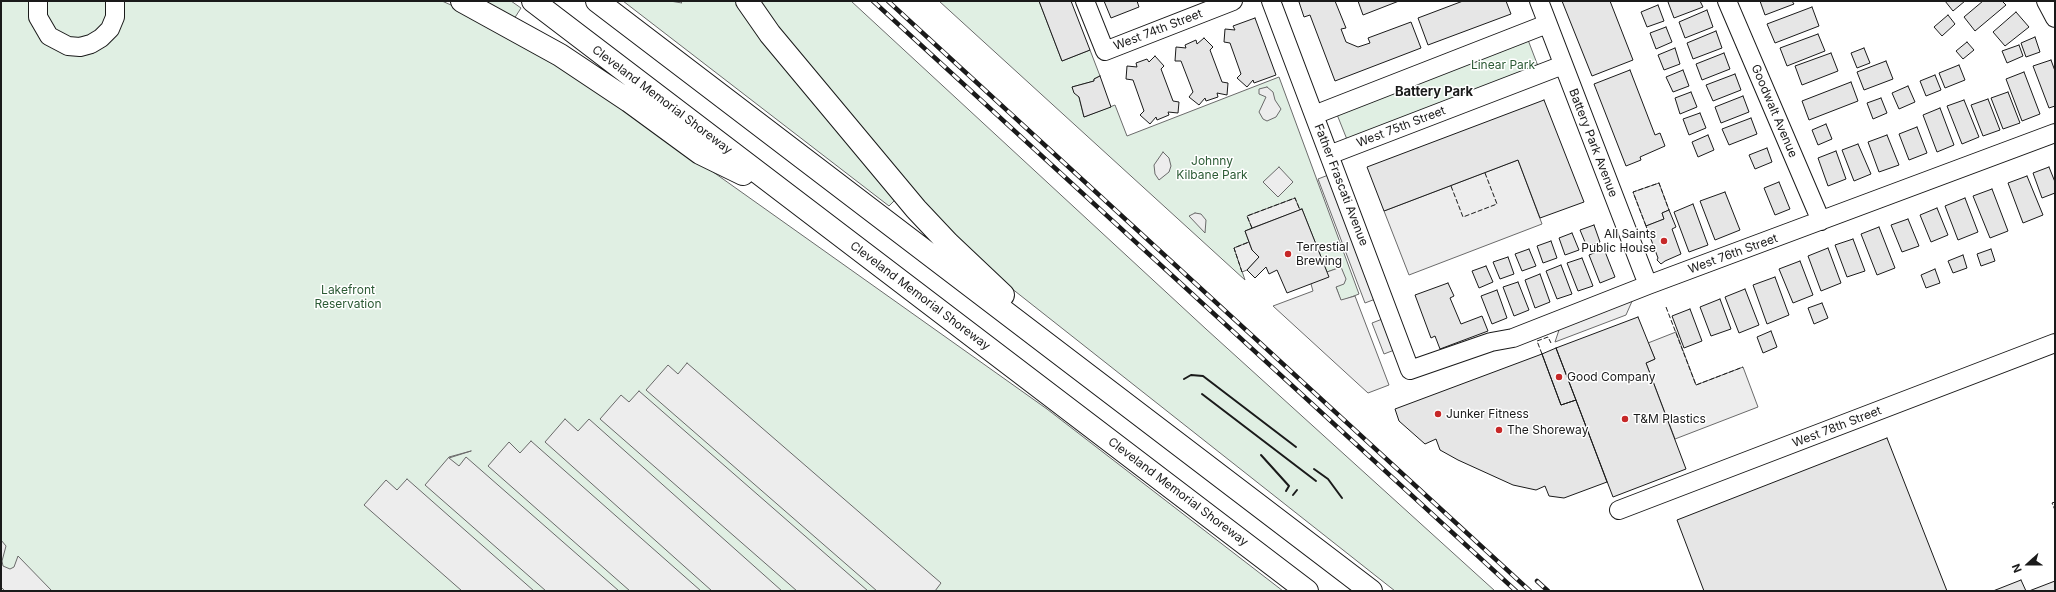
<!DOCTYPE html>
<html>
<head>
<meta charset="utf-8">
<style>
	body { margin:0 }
	#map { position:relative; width:2056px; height:592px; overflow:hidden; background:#fff; font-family:Inter,sans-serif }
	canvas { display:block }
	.frame { position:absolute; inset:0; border:2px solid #1a1a1a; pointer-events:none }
	.north { position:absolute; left:2008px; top:544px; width:40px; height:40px; -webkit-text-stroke:3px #fff; paint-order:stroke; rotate:249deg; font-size:11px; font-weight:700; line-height:16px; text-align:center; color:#1a1a1a }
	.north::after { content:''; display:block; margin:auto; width:14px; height:18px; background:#1a1a1a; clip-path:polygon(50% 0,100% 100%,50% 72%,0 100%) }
</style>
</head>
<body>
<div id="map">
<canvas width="2056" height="592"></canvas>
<div class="frame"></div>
<div class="north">N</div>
</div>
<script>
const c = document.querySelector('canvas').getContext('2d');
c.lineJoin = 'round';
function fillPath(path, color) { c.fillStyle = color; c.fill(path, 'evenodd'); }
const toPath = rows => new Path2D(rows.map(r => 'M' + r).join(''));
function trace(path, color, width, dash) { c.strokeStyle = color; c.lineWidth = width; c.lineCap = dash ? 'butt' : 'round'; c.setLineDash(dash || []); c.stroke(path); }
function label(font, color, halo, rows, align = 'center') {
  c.font = font + ' Inter,sans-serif'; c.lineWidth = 3; c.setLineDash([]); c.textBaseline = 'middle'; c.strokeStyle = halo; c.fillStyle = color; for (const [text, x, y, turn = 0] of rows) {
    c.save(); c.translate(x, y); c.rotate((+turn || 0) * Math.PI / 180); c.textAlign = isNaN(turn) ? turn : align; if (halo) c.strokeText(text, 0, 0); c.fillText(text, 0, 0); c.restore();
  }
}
const green = toPath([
	[1,1,442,1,451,5,505,32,623,108,1047,409,1283,591,1,591,1,1],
	[480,1,511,1,521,8,514,19,480,1],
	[623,1,670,1,682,3,680,1,851,1,1206,329,1495,591,1395,591,897,198,889,206,623,1],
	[939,1,1039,1,1062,61,1090,50,1100,76,1094,79,1094,81,1072,87,1079,97,1084,117,1115,105,1127,136,1279,77,1359,294,1341,301,1336,287,1341,267,1327,272,1302,209,1248,216,1252,228,1245,231,1249,242,1234,248,1245,280,939,1],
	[1525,32,1541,74,1350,147,1334,107,1525,32]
]);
fillPath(green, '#e0efe3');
trace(green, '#6a6a6a', 1);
const parking = toPath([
	[1267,87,1273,92,1275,100,1281,109,1276,117,1267,121,1263,119,1259,112,1266,97,1259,94,1259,89,1267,87],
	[1163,152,1169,158,1171,166,1169,172,1159,180,1155,174,1154,165,1163,152],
	[1518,160,1542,224,1409,275,1384,211,1518,160],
	[1279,167,1293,182,1278,197,1263,182,1279,167],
	[1331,174,1378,298,1365,303,1318,179,1331,174],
	[1659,183,1669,210,1662,213,1664,219,1646,226,1633,192,1659,183],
	[1295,198,1300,210,1252,228,1247,216,1295,198],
	[1195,213,1201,214,1206,220,1205,233,1189,216,1195,213],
	[1249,242,1252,250,1259,257,1247,270,1242,272,1234,248,1249,242],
	[1341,267,1346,279,1344,284,1336,287,1341,300,1355,296,1389,385,1368,393,1273,306,1313,291,1311,284,1327,272,1341,267],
	[1633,299,1626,315,1555,342,1560,327,1633,299],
	[1385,318,1397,349,1384,354,1372,323,1385,318],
	[1676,332,1696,385,1743,367,1758,407,1675,439,1646,363,1655,359,1648,343,1676,332],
	[687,363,941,583,935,591,877,591,646,390,668,365,678,374,687,363],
	[639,391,868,591,797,591,600,419,621,395,629,402,639,391],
	[565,419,578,431,589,419,782,591,712,591,545,442,565,419],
	[531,441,701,591,630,591,488,466,509,442,520,453,531,441],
	[471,451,449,458,459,466,466,457,619,591,546,591,425,485,449,457,471,451],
	[407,479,534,591,462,591,364,505,386,480,397,490,407,479],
	[1,540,6,546,2,561,3,566,10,569,14,567,18,556,52,591,5,591,1,587,1,540]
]);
fillPath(parking, '#ededed');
trace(parking, '#6a6a6a', 1);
const building = toPath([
	[1039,1,1071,1,1090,50,1062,61,1039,1],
	[1104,1,1137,1,1139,7,1111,18,1104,1],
	[1301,1,1335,1,1346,28,1341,29,1346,42,1358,47,1370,43,1368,38,1411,22,1421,48,1335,81,1310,15,1304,17,1299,2,1301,1],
	[1358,1,1399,1,1363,15,1358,1],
	[1463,1,1506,1,1511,14,1428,45,1418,18,1463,1],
	[1562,1,1610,1,1633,60,1592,76,1562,1],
	[1670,1,1700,1,1703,7,1674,18,1668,2,1670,1],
	[1760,1,1792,1,1794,4,1765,15,1760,1],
	[1945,1,1965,1,1953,11,1945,1],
	[1983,1,2002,1,2006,5,1975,31,1964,17,1983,1],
	[1658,5,1664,21,1647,27,1641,12,1658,5],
	[1812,7,1819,26,1775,43,1767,24,1812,7],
	[1707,10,1713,27,1685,38,1679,22,1707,10],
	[2016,12,2029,27,2005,46,1993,32,2016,12],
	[1948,15,1955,24,1942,36,1934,27,1948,15],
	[1255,18,1276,75,1254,83,1253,80,1247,87,1237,78,1241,74,1230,43,1224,42,1225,29,1235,30,1233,26,1255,18],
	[1666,27,1672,42,1656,49,1650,33,1666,27],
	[1716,31,1722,48,1693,59,1687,43,1716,31],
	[1818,34,1825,51,1787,66,1780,48,1818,34],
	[2035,37,2040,52,2026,57,2021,43,2035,37],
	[1204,38,1213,47,1210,50,1222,82,1228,83,1227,95,1217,93,1218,97,1206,101,1205,98,1199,105,1189,97,1193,92,1181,61,1175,61,1176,47,1186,48,1185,45,1196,40,1197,44,1204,38],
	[1967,42,1974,50,1963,59,1956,51,1967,42],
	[2019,45,2023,56,2007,63,2002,51,2019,45],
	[1675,48,1680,64,1664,70,1658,55,1675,48],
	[1864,48,1870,63,1857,68,1851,53,1864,48],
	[1724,53,1730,69,1702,80,1696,64,1724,53],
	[1831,53,1838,71,1802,85,1795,66,1831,53],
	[1155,56,1164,66,1161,69,1173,101,1179,102,1178,113,1168,112,1169,115,1157,120,1156,117,1150,124,1140,115,1144,111,1133,80,1126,79,1127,66,1137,67,1136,63,1147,59,1149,62,1155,56],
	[2051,60,2055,71,2055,106,2049,108,2033,66,2051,60],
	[1886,61,1893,79,1864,90,1857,72,1886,61],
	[1959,65,1965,80,1945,88,1939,73,1959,65],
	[1630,70,1655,135,1660,133,1665,146,1640,157,1641,160,1626,166,1594,84,1630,70],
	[1683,70,1689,86,1673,92,1666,77,1683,70],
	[2024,72,2040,114,2022,121,2006,79,2024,72],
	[1735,74,1741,90,1713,101,1706,85,1735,74],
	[1935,75,1941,90,1926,96,1920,81,1935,75],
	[1100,76,1111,107,1084,117,1079,97,1074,93,1072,87,1094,81,1094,79,1100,76],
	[1851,82,1858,101,1809,120,1802,101,1851,82],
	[1908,86,1915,102,1899,109,1892,93,1908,86],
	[1691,92,1697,107,1680,114,1675,98,1691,92],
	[2008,92,2020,123,2003,129,1991,98,2008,92],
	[1743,96,1749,112,1721,123,1715,107,1743,96],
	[1881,98,1887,113,1873,119,1867,103,1881,98],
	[1988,99,2000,130,1983,136,1971,105,1988,99],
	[1544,100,1584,202,1540,218,1518,160,1384,211,1367,167,1544,100],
	[1964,100,1979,137,1962,144,1947,106,1964,100],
	[1940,108,1954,145,1937,152,1923,115,1940,108],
	[1700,113,1706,128,1689,135,1683,119,1700,113],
	[1751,118,1757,134,1729,145,1722,129,1751,118],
	[1826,124,1832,139,1818,145,1812,130,1826,124],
	[1917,127,1927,153,1909,160,1899,134,1917,127],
	[1708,135,1714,150,1698,157,1692,142,1708,135],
	[1887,135,1899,165,1879,172,1868,142,1887,135],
	[1858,144,1871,174,1854,181,1842,150,1858,144],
	[1767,148,1772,162,1755,169,1749,155,1767,148],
	[1836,151,1846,179,1828,186,1818,158,1836,151],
	[2049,167,2055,182,2055,193,2042,198,2033,173,2049,167],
	[2027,176,2043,215,2023,223,2008,183,2027,176],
	[1779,182,1790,209,1775,215,1764,188,1779,182],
	[1992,189,2008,231,1990,238,1973,196,1992,189],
	[1725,192,1740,230,1715,240,1700,201,1725,192],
	[1965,198,1978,232,1958,240,1945,206,1965,198],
	[1693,204,1708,245,1689,252,1674,212,1693,204],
	[1937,208,1948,235,1931,242,1920,215,1937,208],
	[1302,209,1329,277,1287,293,1277,270,1269,274,1266,267,1255,278,1247,270,1259,257,1252,250,1245,231,1302,209],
	[1669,210,1676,227,1672,229,1681,254,1665,261,1661,264,1657,260,1658,258,1646,226,1664,219,1662,213,1669,210],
	[1908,219,1919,246,1902,252,1891,225,1908,219],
	[1594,225,1600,242,1587,247,1580,230,1594,225],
	[1879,227,1895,268,1877,275,1861,234,1879,227],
	[1572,233,1579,250,1565,255,1559,238,1572,233],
	[1853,239,1865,271,1847,277,1835,245,1853,239],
	[1551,241,1557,258,1543,263,1537,246,1551,241],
	[1828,248,1841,283,1821,291,1808,256,1828,248],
	[1529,249,1536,266,1522,271,1515,254,1529,249],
	[1604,249,1615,277,1600,283,1589,255,1604,249],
	[1991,249,1995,261,1981,266,1977,254,1991,249],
	[1963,255,1967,268,1953,273,1948,261,1963,255],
	[1508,257,1514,274,1500,279,1493,262,1508,257],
	[1582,258,1593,286,1578,291,1567,263,1582,258],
	[1800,261,1813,295,1793,303,1779,269,1800,261],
	[1561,265,1572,294,1557,299,1546,271,1561,265],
	[1486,266,1493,282,1479,288,1472,271,1486,266],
	[1935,269,1940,283,1926,288,1921,275,1935,269],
	[1540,274,1550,302,1535,308,1525,280,1540,274],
	[1775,277,1789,315,1767,324,1753,285,1775,277],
	[1518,282,1529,310,1514,316,1503,287,1518,282],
	[1448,283,1454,296,1450,298,1461,324,1482,316,1488,331,1440,349,1435,336,1431,338,1415,295,1448,283],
	[1745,289,1759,325,1739,333,1725,297,1745,289],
	[1497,290,1507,318,1492,324,1481,296,1497,290],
	[1720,299,1731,329,1711,336,1700,307,1720,299],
	[1822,303,1828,318,1814,324,1808,308,1822,303],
	[1690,309,1702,341,1684,348,1672,316,1690,309],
	[1638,317,1655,359,1646,363,1686,469,1613,497,1556,348,1638,317],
	[1771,331,1777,347,1763,353,1757,337,1771,331],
	[1556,348,1576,400,1561,405,1542,354,1556,348],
	[1542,354,1561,405,1576,400,1607,482,1564,498,1549,496,1545,486,1536,490,1513,485,1458,460,1440,450,1436,439,1425,444,1399,421,1395,409,1542,354],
	[1887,438,1947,591,1704,591,1677,520,1887,438],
	[2021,580,2026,591,1993,591,2021,580],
	[2055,581,2055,591,2029,591,2055,581]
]);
fillPath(building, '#e6e6e6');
trace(building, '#1a1a1a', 1);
const minor = toPath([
	[38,1,38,17,49,36,68,46,80,47,91,44,101,38,110,29,115,17,115,1],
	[1085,1,1105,51,1233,1],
	[1271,1,1410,370,1491,342,1513,338,1648,285,2055,133],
	[1539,1,1648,285],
	[1727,1,1821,221],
	[2046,1,2055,18],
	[1314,115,1547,24],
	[1329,155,1563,65],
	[1619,510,2055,343]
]);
const highway = toPath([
	[462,1,560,55,629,101,700,153,743,174],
	[533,1,1307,591],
	[597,1,1371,591],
	[747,1,770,34,916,209,948,243,1003,295]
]);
trace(minor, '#1a1a1a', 20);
trace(highway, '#1a1a1a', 24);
trace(minor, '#fff', 18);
trace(highway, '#fff', 22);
const rail = toPath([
	[873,1,1516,591],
	[888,1,1530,591],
	[1537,581,1548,591]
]);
trace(rail, '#1a1a1a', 4.5);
trace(rail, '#fff', 3, [9]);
trace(toPath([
	[1451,186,1463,217,1497,204,1485,173],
	[1646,226,1633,192,1659,183,1669,210],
	[1252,228,1247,216,1295,198,1300,210],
	[1242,272,1234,248,1249,242],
	[1666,307,1696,385,1743,367],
	[1542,354,1537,341,1548,337,1551,343],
	[2055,502,2052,503,2055,510]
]), '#1a1a1a', 1, [5, 2]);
trace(toPath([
	[1184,379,1191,375,1203,376,1296,447],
	[1202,394,1316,481],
	[1261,455,1289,486,1286,491],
	[1314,469,1328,479,1342,498],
	[1293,495,1297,490]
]), '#1a1a1a', 2);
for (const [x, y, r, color] of [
	[1664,241,4,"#c62828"],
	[1288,254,4,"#c62828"],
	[1559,377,4,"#c62828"],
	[1438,414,4,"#c62828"],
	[1625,419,4,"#c62828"],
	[1499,430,4,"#c62828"]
]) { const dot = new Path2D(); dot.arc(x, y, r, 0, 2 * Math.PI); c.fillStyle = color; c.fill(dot); trace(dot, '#fff', 1.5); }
label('12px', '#1a1a1a', '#fff', [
	["West 74th Street",1158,30,-21],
	["Cleveland Memorial Shoreway",662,100,37],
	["Goodwalt Avenue",1774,111,67],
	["West 75th Street",1401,127,-21],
	["Battery Park Avenue",1593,143,69],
	["Father Frascati Avenue",1341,185,69],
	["West 76th Street",1733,254,-20],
	["Cleveland Memorial Shoreway",920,296,37],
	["West 78th Street",1837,427,-21],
	["Cleveland Memorial Shoreway",1178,492,37]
]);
label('12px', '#2b5a34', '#fff', [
	["Linear Park",1503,65],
	["Johnny",1212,161],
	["Kilbane Park",1212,175],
	["Lakefront",348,290],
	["Reservation",348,304]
]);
label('12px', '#1a1a1a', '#fff', [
	["All Saints",1656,234,"right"],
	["Public House",1656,248,"right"],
	["Terrestial",1296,247],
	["Brewing",1296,261],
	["Good Company",1567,377],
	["Junker Fitness",1446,414],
	["T&M Plastics",1633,419],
	["The Shoreway",1507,430]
], 'left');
label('bold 13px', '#1a1a1a', '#fff', [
	["Battery Park",1434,92]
]);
</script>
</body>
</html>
